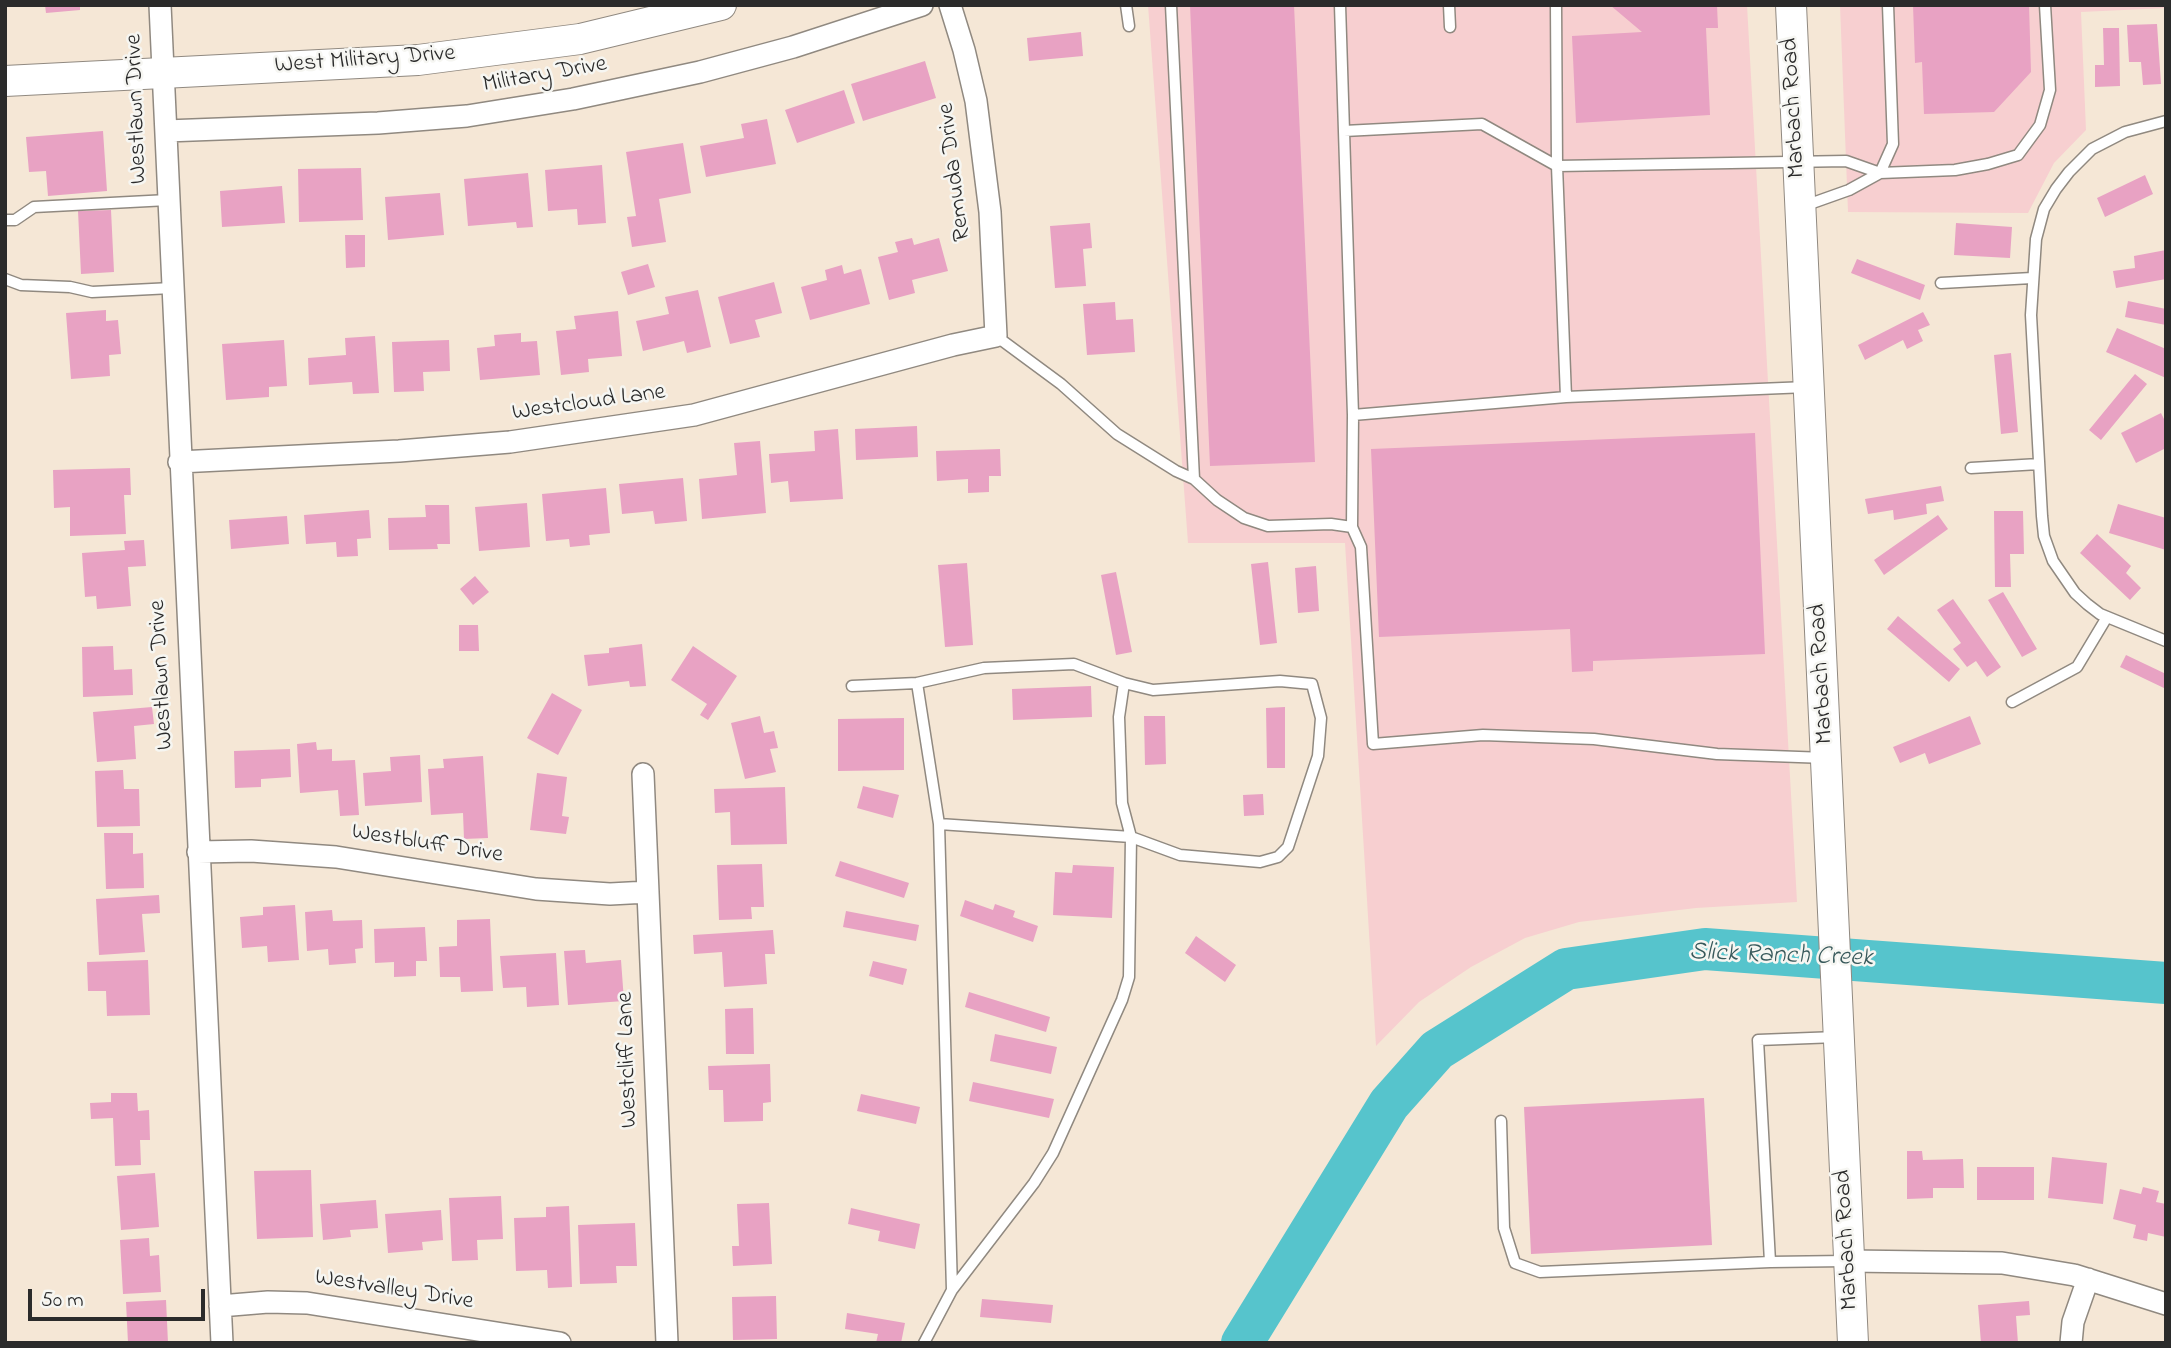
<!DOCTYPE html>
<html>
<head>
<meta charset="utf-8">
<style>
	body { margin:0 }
	#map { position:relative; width:2171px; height:1348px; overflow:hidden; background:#f5e7d6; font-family:"Indie Flower",sans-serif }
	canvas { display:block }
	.frame { position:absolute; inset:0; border:7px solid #2b2b2b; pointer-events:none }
	.scale { position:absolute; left:28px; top:1289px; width:177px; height:32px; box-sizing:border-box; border:4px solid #2b2b2b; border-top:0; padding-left:9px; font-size:21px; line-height:24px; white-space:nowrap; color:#2b2b2b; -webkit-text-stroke:5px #f6f6f2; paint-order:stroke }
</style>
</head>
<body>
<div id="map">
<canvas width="2171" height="1348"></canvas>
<div class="frame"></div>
<div class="scale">50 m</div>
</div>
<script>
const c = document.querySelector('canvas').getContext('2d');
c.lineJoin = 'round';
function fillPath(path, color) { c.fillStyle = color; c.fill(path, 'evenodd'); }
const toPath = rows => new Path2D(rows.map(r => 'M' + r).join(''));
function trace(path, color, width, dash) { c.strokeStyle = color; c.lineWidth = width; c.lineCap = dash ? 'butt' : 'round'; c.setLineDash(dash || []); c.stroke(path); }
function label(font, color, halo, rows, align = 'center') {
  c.font = font + ' "Indie Flower",sans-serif'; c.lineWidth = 5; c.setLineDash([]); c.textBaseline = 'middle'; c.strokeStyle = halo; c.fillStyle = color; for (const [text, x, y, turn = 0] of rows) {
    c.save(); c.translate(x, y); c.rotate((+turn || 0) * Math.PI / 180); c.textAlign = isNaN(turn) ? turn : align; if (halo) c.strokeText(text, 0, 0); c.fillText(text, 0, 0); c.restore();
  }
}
fillPath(toPath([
	[1148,5,1747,5,1797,902,1696,908,1579,922,1525,938,1471,967,1419,1002,1376,1046,1345,543,1188,543],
	[1840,5,2166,5,2166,8,2081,12,2086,130,2054,163,2028,213,1848,212]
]), '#f7cfd0');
trace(toPath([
	[1242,1343,1389,1104,1437,1050,1566,969,1705,949,2166,983]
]), '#56c4cc', 42);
fillPath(toPath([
	[45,5,80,5,80,10,46,13],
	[1190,5,1294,5,1315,462,1210,466],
	[1610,5,1717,5,1718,28,1706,28,1710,115,1576,123,1572,36,1642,32],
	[1913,5,2029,5,2031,72,1994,112,1924,114,1922,62,1915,63],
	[2157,24,2161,84,2143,85,2141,62,2129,62,2127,25],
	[2103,28,2119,28,2120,86,2095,87,2095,65,2104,65],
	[1081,32,1083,56,1029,61,1027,38],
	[925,61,936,98,863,121,851,84],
	[844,90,855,123,797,143,785,110],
	[767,119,776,164,706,177,700,146,744,138,741,124],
	[103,131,107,191,48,196,46,171,29,172,26,137],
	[683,143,691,193,659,199,666,242,632,247,627,217,636,216,626,152],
	[602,165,606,223,578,225,577,209,548,211,545,170],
	[361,168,363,220,299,222,298,169],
	[528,173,533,227,517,228,516,222,468,226,464,179],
	[2145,175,2153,194,2105,217,2097,198],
	[282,186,285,223,222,227,220,191],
	[440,193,444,235,388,240,385,197],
	[111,210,114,272,81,274,78,211],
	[1090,223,1092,248,1083,249,1086,286,1055,288,1050,226],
	[1956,223,2012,227,2010,258,1954,255],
	[345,235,365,235,365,267,346,268],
	[912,238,914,245,939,238,948,271,912,280,915,293,889,300,878,257,898,252,895,242],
	[2166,250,2166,279,2116,288,2113,271,2135,268,2134,256],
	[1857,259,1925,285,1920,300,1851,273],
	[648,264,655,287,628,295,621,272],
	[842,265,844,274,861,269,870,304,810,320,801,287,827,280,825,270],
	[774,282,782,313,755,320,760,337,730,344,718,297],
	[698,290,711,347,687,353,684,341,643,351,636,321,669,314,665,297],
	[2128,301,2166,309,2166,325,2125,317],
	[1115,302,1116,320,1133,319,1135,352,1087,355,1083,304],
	[106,310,106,321,118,320,121,354,109,355,110,376,71,379,66,313],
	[618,311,622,356,588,359,589,372,561,375,556,331,576,329,574,316],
	[1923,312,1930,325,1918,330,1923,341,1907,349,1903,340,1865,360,1858,345],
	[2117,328,2166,349,2166,378,2106,352],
	[521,333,521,342,537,341,540,375,480,380,477,348,495,346,494,335],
	[375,336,379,393,353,394,352,382,309,385,308,358,346,355,345,338],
	[284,340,287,386,269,387,269,397,226,400,222,344],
	[449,340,450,371,423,372,424,391,394,392,392,342],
	[2011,353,2018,432,2001,434,1994,355],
	[2135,374,2147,384,2101,440,2089,430],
	[2161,413,2166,423,2166,448,2136,463,2121,433],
	[917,426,918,457,856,460,855,429],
	[838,429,843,499,790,502,788,481,771,483,769,454,815,451,814,431],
	[1755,433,1765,654,1593,661,1593,671,1572,672,1570,629,1379,637,1371,449],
	[760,441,766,513,702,519,699,479,737,475,734,443],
	[1000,449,1001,476,989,476,989,492,968,493,968,479,937,481,936,451],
	[130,468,131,495,124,495,126,534,70,536,70,507,54,508,53,470],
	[683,478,687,521,655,524,653,511,622,514,619,484],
	[1941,486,1944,501,1926,504,1927,514,1894,520,1893,510,1868,514,1865,499],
	[606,488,610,533,589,535,590,545,570,547,569,539,546,541,542,494],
	[527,503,530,547,479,551,475,507],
	[2118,504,2166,518,2166,550,2109,533],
	[425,505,449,505,450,544,437,544,438,549,389,550,388,518,426,517],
	[369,510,371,538,357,539,358,556,337,557,336,542,306,544,304,515],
	[1994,511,2023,511,2024,554,2010,554,2011,587,1995,587],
	[1938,515,1948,529,1884,575,1874,560],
	[287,516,289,544,231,549,229,520],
	[2097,534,2131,566,2126,573,2141,588,2130,600,2080,553],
	[144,540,146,566,128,567,131,606,97,609,96,596,85,597,82,553,125,550,124,541],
	[1268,562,1277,643,1260,645,1251,564],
	[967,563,973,645,945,647,938,565],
	[1316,566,1319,611,1298,613,1295,568],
	[1116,572,1132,652,1116,655,1101,575],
	[475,576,489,592,473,605,460,589],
	[2003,592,2037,649,2022,657,1988,600],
	[1953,599,2001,667,1987,677,1976,661,1967,667,1953,649,1961,643,1937,610],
	[1898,616,1960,669,1949,682,1887,629],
	[459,625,478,625,479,651,459,651],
	[642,644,646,686,630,687,629,681,588,686,584,655,609,653,609,648],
	[113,646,114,670,132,669,133,695,83,697,82,647],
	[693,646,737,676,708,720,700,715,707,704,671,680],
	[2126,655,2166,674,2166,689,2120,667],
	[1091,686,1092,717,1013,720,1012,689],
	[552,693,582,710,558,755,527,738],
	[152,707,154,724,134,726,136,759,97,762,93,712],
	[1285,707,1285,768,1267,768,1266,708],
	[760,716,764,733,774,731,778,748,770,749,776,772,745,779,731,723],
	[1144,716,1165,716,1166,764,1145,765],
	[1970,716,1981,744,1929,764,1925,753,1900,763,1893,747],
	[904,718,904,770,838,771,838,719],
	[316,742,317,750,332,749,332,761,355,760,359,815,340,816,338,790,300,793,297,744],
	[290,749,291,777,261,779,261,787,235,788,234,751],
	[420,755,422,802,365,806,363,773,391,771,390,757],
	[483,756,488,838,464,839,463,813,431,815,428,769,444,768,443,759],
	[123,770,124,789,139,789,140,826,97,827,95,771],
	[537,773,567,777,562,816,569,817,566,834,530,830],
	[863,786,899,795,893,818,857,808],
	[785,787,787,844,731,845,730,812,715,813,714,789],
	[1263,794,1264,815,1244,816,1243,795],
	[104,833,133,833,133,854,143,853,144,888,106,889],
	[840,861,909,883,904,898,835,876],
	[762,864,764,907,751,907,752,919,719,920,717,865],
	[1073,865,1114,867,1112,918,1053,915,1055,872,1072,873],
	[159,895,160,913,142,914,145,952,99,955,96,899],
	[965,900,993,910,995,904,1015,911,1013,917,1038,926,1033,942,960,916],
	[295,905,299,960,268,962,267,946,242,948,240,917,263,915,263,907],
	[332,910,333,921,362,920,363,948,355,949,356,963,329,965,328,949,307,951,305,912],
	[846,911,919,925,916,941,843,927],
	[490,919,493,991,461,992,460,977,440,977,439,947,457,946,457,920],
	[425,927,427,961,416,961,416,976,394,977,394,962,375,963,374,929],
	[773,930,775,954,765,954,767,984,724,987,722,952,694,954,693,935],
	[1196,936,1236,965,1225,982,1185,953],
	[585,950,586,963,621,960,624,1001,568,1005,564,951],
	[556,953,559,1005,527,1007,526,987,503,988,500,956],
	[148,960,150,1015,107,1016,106,991,88,991,87,962],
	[873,961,907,969,903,985,869,976],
	[969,992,1050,1017,1046,1032,965,1007],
	[753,1008,754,1054,726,1054,725,1009],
	[995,1034,1057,1047,1051,1074,990,1061],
	[770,1064,771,1102,763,1103,763,1121,724,1122,723,1090,709,1090,708,1066],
	[973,1082,1054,1099,1049,1118,969,1101],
	[111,1093,137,1093,138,1111,149,1110,150,1140,140,1140,141,1165,115,1166,113,1118,91,1119,90,1103,111,1102],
	[861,1094,920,1107,916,1124,857,1111],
	[1704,1098,1712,1245,1531,1254,1524,1107],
	[1907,1151,1922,1151,1923,1160,1963,1159,1964,1188,1933,1188,1933,1198,1907,1199],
	[2052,1157,2107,1163,2103,1204,2048,1198],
	[1977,1167,2034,1167,2034,1200,1977,1200],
	[311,1170,313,1237,257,1239,254,1171],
	[155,1173,159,1227,121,1230,117,1176],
	[2143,1187,2159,1191,2156,1202,2166,1204,2166,1237,2148,1233,2147,1241,2133,1238,2136,1225,2113,1219,2120,1189,2141,1194],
	[501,1196,503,1239,477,1240,478,1260,452,1261,449,1198],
	[376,1200,378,1228,350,1230,351,1237,323,1240,320,1204],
	[769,1203,772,1264,733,1266,732,1246,739,1246,737,1204],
	[569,1206,572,1287,548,1288,547,1270,516,1271,514,1218,546,1217,546,1207],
	[851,1208,920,1224,915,1249,878,1241,880,1231,848,1224],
	[441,1210,443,1240,422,1242,423,1250,388,1253,385,1214],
	[635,1223,637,1266,616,1266,617,1283,580,1284,578,1225],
	[149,1238,150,1256,159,1255,161,1292,123,1294,120,1240],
	[776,1296,777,1339,733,1340,732,1297],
	[982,1299,1053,1305,1051,1323,980,1317],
	[166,1300,168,1343,128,1343,126,1302],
	[2029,1301,2030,1315,2016,1316,2018,1343,1981,1343,1978,1305],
	[847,1313,905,1323,901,1343,876,1343,878,1334,845,1329]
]), '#e8a2c3');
const lane = toPath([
	[1126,5,1129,26],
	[1171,5,1194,479,1217,500,1244,518,1268,526,1331,524,1352,527,1361,547,1373,744,1483,735,1594,739,1717,754,1826,758],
	[1340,5,1353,415,1352,527],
	[1449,5,1450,27],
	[1556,5,1557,166,1566,397],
	[2166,121,2125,132,2092,149,2069,172,2056,189,2044,209,2036,239,2031,315,2042,516,2044,536,2053,561,2075,593,2087,604,2100,614,2166,641],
	[1344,131,1482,124,1557,166,1846,161,1880,173,1893,144,1888,5],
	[1804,206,1849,190,1880,173,1955,170,1988,164,2018,155,2040,125,2050,90,2045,5],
	[5,220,15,220,34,207,168,200],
	[5,279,21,285,70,287,92,292,172,288],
	[1941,283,2032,278],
	[996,336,1061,384,1117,434,1176,471,1194,479],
	[1353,415,1566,397,1807,387],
	[1971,468,2039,464],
	[917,683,939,824,952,1290],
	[852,686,917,683,984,668,1074,664,1124,683,1153,690,1280,681,1312,684,1321,718,1318,756,1288,847,1278,857,1260,862,1180,855,1131,837,939,824],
	[2012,702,2077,667,2107,617],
	[1501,1121,1504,1228,1515,1263,1540,1272,1770,1262,1758,1040,1837,1037],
	[1770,1262,1846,1261],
	[924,1343,952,1290,1034,1183,1053,1153,1122,1000,1129,977,1131,837,1122,803,1119,717,1124,683]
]);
const street = toPath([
	[160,5,222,1343],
	[166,131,378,123,467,116,573,99,700,72,793,47,922,5],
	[179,462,399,451,510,442,694,415,953,345,996,336,990,212,976,101,964,50,950,5],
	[643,774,667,1343],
	[198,852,251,851,336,857,536,889,610,894,648,892],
	[1849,1261,2002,1263,2074,1275,2166,1304],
	[220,1306,268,1302,307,1303,560,1343],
	[2071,1343,2073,1322,2088,1279]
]);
const secondary = toPath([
	[1791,5,1853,1343],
	[5,81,418,60,580,39,721,5]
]);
trace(lane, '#908980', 13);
trace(street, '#908980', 24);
trace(secondary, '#908980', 32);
trace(lane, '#fff', 10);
trace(street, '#fff', 21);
trace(secondary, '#fff', 30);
label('24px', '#2b2b2b', '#f6f6f2', [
	["West Military Drive",365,61,-4],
	["Military Drive",545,76,-10],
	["Marbach Road",1795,108,-93],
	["Westlawn Drive",138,109,-92],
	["Remuda Drive",956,172,-97],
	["Westcloud Lane",589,404,-8],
	["Marbach Road",1823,674,-93],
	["Westlawn Drive",163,675,-93],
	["Westbluff Drive",427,845,9],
	["Westcliff Lane",629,1060,-92],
	["Marbach Road",1848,1240,-93],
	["Westvalley Drive",394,1291,9]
]);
label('italic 26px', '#38595b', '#f6f6f2', [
	["Slick Ranch Creek",1781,957,2]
]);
</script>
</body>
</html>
